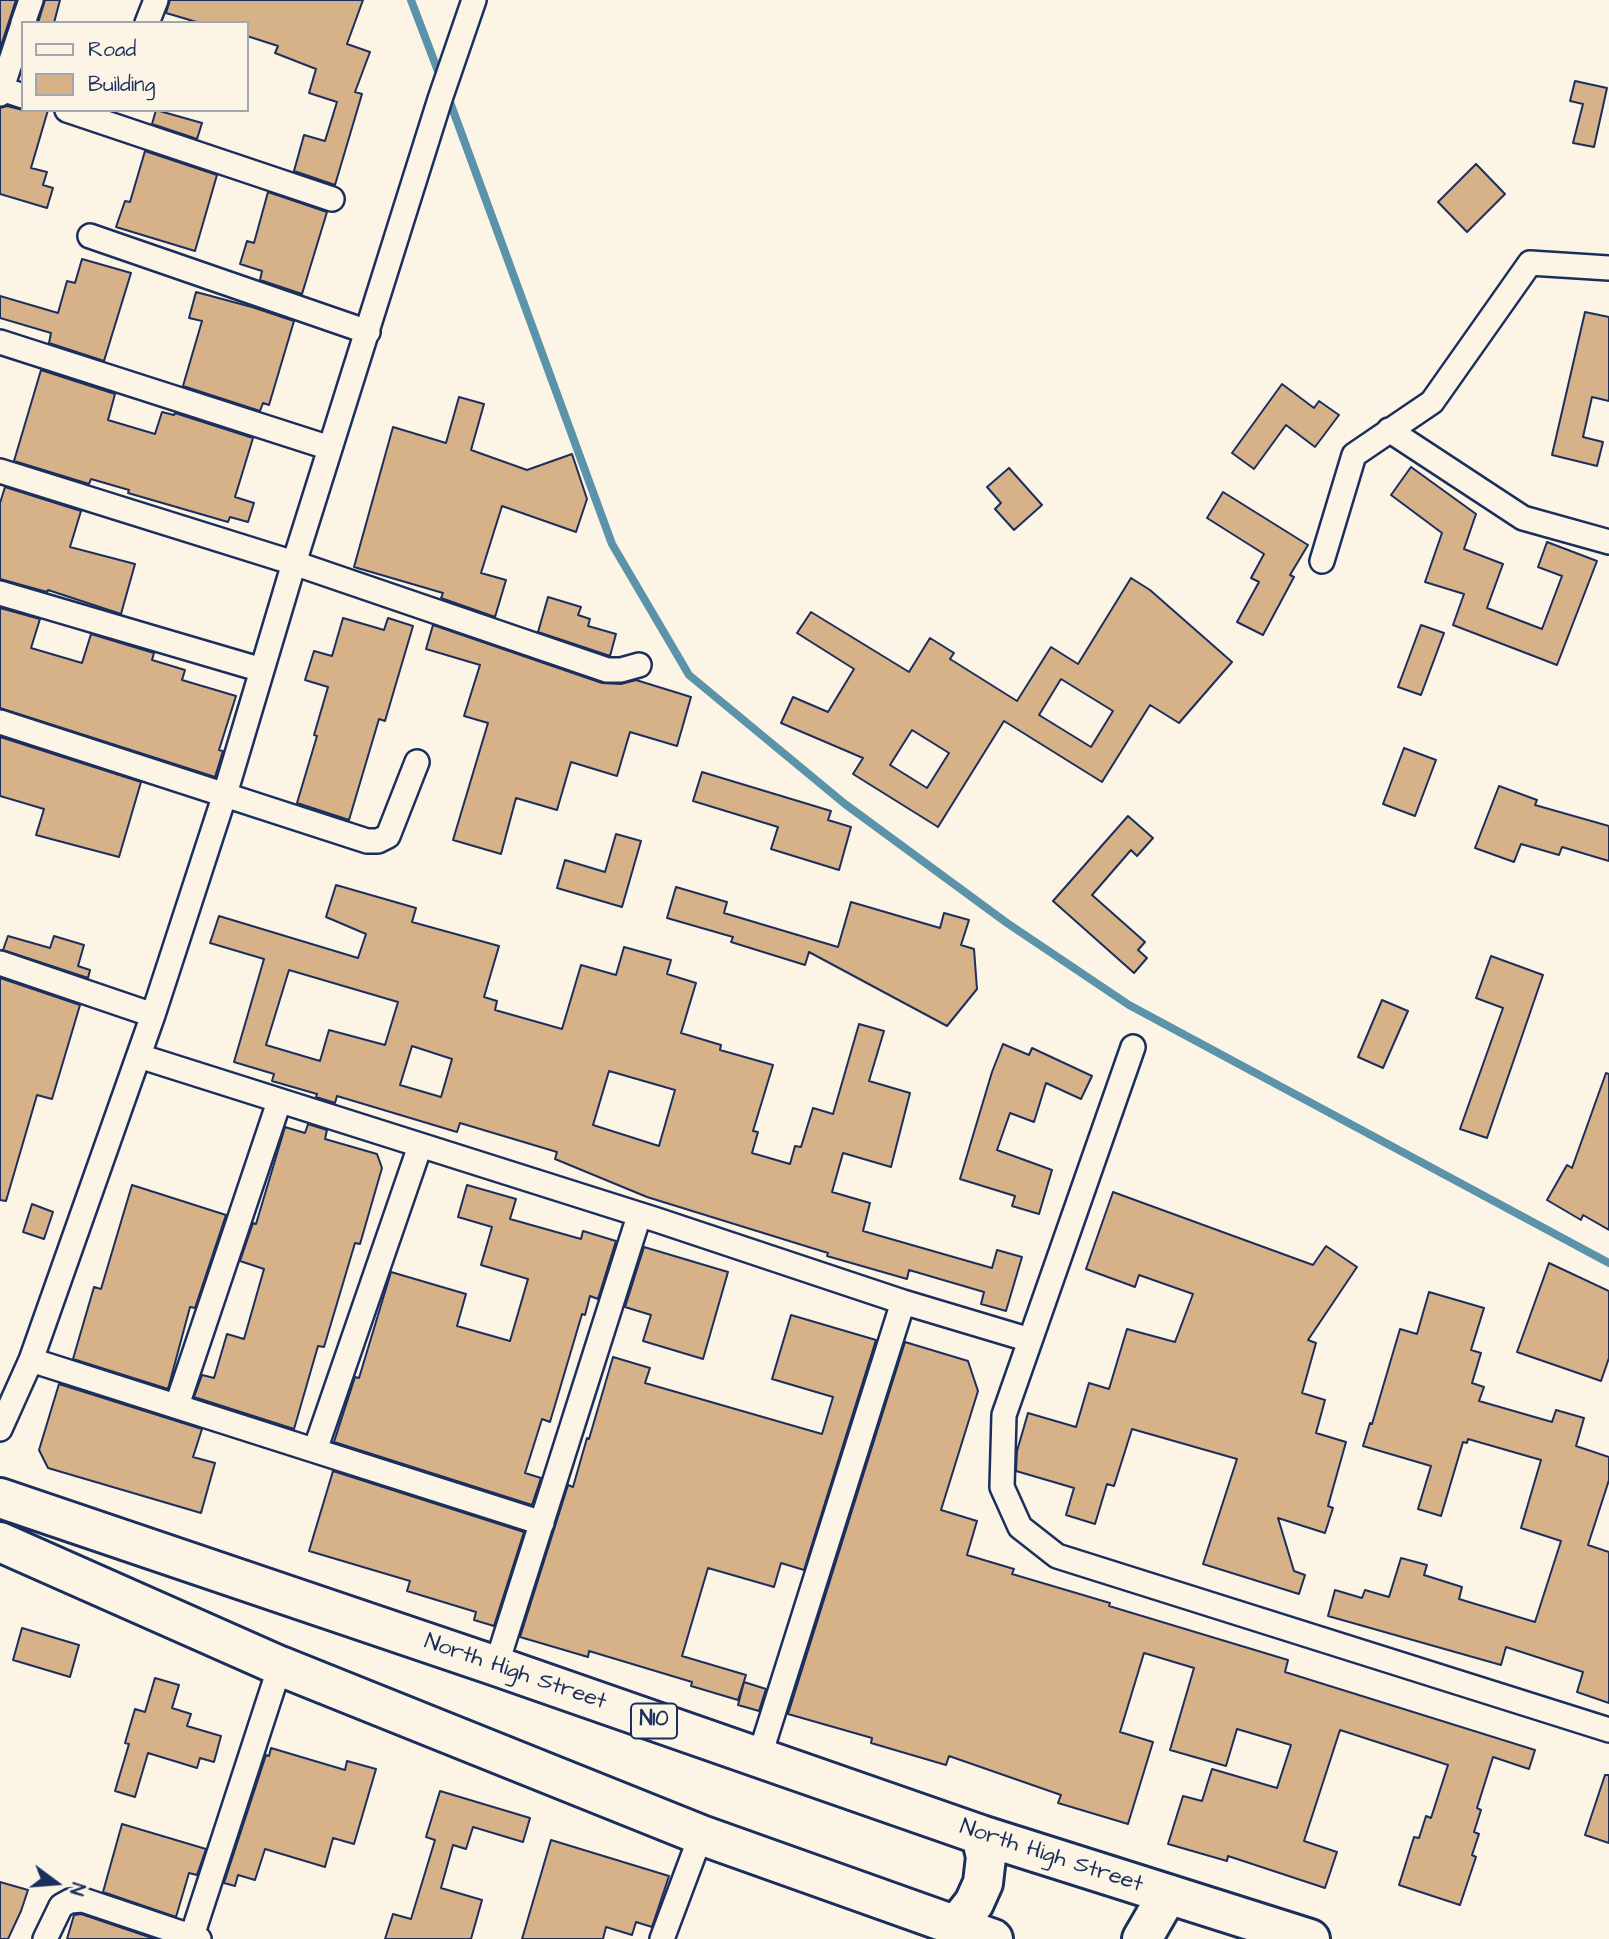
<!DOCTYPE html>
<html>
<head>
<meta charset="utf-8">
<style>
	body { margin:0 }
	#map { position:relative; width:1609px; height:1939px; overflow:hidden; background:#fcf5e5; font-family:"Architects Daughter",sans-serif }
	canvas { display:block }
	.legend { position:absolute; left:21px; top:21px; width:228px; height:91px; box-sizing:border-box; background:#fcf5e5; border:2px solid #a2a6af; margin:0; padding:9px 12px; list-style:none; font-size:21px; color:#1b2f5e }
	.legend li { display:flex; align-items:center; gap:14px; height:35px }
	.legend b { width:35px; border:2px solid #a2a6af }
	.north { position:absolute; left:21px; top:1848px; width:70px; height:70px; -webkit-text-stroke:5px #fcf5e5; paint-order:stroke; rotate:106deg; font-size:19px; font-weight:700; line-height:28px; text-align:center; color:#1b2f5e }
	.north::after { content:''; display:block; margin:auto; width:24px; height:32px; background:#1b2f5e; clip-path:polygon(50% 0,100% 100%,50% 72%,0 100%) }
</style>
</head>
<body>
<div id="map">
<canvas width="1609" height="1939"></canvas>
<ul class="legend">
<li><b style="height:9px;background:#fcf5e5"></b>Road</li>
<li><b style="height:19px;background:#d7b188"></b>Building</li>
</ul>
<div class="north">N</div>
</div>
<script>
const c = document.querySelector('canvas').getContext('2d');
c.lineJoin = 'round';
const toPath = rows => new Path2D(rows.map(r => 'M' + r).join(''));
function trace(path, color, width, dash) { c.strokeStyle = color; c.lineWidth = width; c.lineCap = dash ? 'butt' : 'round'; c.setLineDash(dash || []); c.stroke(path); }
function fillPath(path, color) { c.fillStyle = color; c.fill(path, 'evenodd'); }
function label(font, color, halo, rows, align = 'center') {
  c.font = font + ' "Architects Daughter",sans-serif'; c.lineWidth = 6; c.setLineDash([]); c.textBaseline = 'middle'; c.strokeStyle = halo; c.fillStyle = color; for (const [text, x, y, turn = 0] of rows) {
    c.save(); c.translate(x, y); c.rotate((+turn || 0) * Math.PI / 180); c.textAlign = isNaN(turn) ? turn : align; if (halo) c.strokeText(text, 0, 0); c.fillText(text, 0, 0); c.restore();
  }
}
trace(toPath([
	[411,0,441,79],
	[447,94,612,544,689,675,845,804,1007,923,1129,1005,1609,1263]
]), '#5b93ab', 8);
const building = toPath([
	[0,0,16,0,0,49,0,0],
	[45,0,60,0,54,23,38,23,45,0],
	[170,0,363,0,347,44,370,52,355,92,362,94,335,185,294,171,304,135,325,141,337,102,309,93,316,69,275,53,278,46,247,36,247,23,200,23,166,13,170,0],
	[1575,81,1607,88,1594,147,1573,143,1583,104,1570,101,1575,81],
	[7,106,23,110,48,110,31,168,47,172,43,185,53,188,47,208,0,194,0,108,7,106],
	[156,110,202,123,197,139,152,124,156,110],
	[145,151,217,175,195,251,116,227,125,201,130,202,145,151],
	[1476,164,1505,194,1467,232,1438,202,1476,164],
	[268,192,327,212,302,294,260,280,262,271,240,264,247,241,254,243,268,192],
	[82,259,131,273,104,361,49,343,51,333,0,318,0,296,58,313,67,281,75,283,82,259],
	[196,292,252,307,294,321,269,405,263,403,260,411,183,386,202,321,189,318,196,292],
	[1585,312,1609,317,1609,401,1592,397,1583,437,1603,442,1597,466,1552,455,1585,312],
	[41,370,115,394,108,420,155,434,162,412,174,415,175,413,253,438,235,497,254,503,248,522,230,517,228,522,128,493,129,490,91,479,89,484,14,461,41,370],
	[1282,384,1314,408,1319,401,1339,415,1315,447,1286,425,1254,469,1232,453,1282,384],
	[459,397,484,404,471,450,527,470,572,454,587,499,576,532,502,506,481,573,506,580,495,617,441,598,443,593,354,567,393,427,446,443,459,397],
	[1411,467,1476,514,1464,549,1503,564,1487,608,1542,629,1562,576,1538,567,1547,542,1597,561,1557,665,1453,625,1464,594,1425,582,1442,533,1391,495,1411,467],
	[1009,468,1042,505,1014,530,995,509,1001,503,987,487,1009,468],
	[5,487,81,511,70,547,135,564,121,614,48,590,47,592,0,579,0,503,5,487],
	[1223,492,1308,545,1290,575,1294,577,1263,635,1237,622,1259,582,1251,578,1264,554,1207,518,1223,492],
	[1131,578,1150,590,1232,662,1179,723,1150,705,1102,782,1004,721,938,827,853,774,863,758,781,723,793,697,828,712,854,669,797,633,811,612,909,672,930,638,954,653,950,659,1017,701,1051,647,1078,664,1131,578],
	[1061,679,1113,711,1091,747,1039,715,1061,679],
	[912,730,949,753,927,788,890,765,912,730],
	[548,597,581,607,578,615,590,619,588,626,616,634,610,656,538,632,548,597],
	[0,608,40,619,31,648,82,663,91,634,154,653,152,660,185,670,182,680,236,696,219,750,223,751,215,777,0,708,0,608],
	[343,618,384,630,388,618,413,626,385,721,379,719,349,820,297,803,317,736,314,735,328,687,305,680,314,651,332,656,343,618],
	[433,625,602,683,621,684,636,680,691,697,677,746,630,732,617,776,571,762,557,810,516,798,501,854,453,840,488,723,464,716,480,665,426,649,433,625],
	[1421,625,1444,633,1421,695,1398,687,1421,625],
	[0,737,141,782,119,857,36,835,44,809,0,796,0,737],
	[1404,748,1436,760,1415,816,1383,804,1404,748],
	[702,772,831,811,828,820,851,827,839,870,771,849,778,827,693,801,702,772],
	[1499,786,1537,800,1535,805,1609,826,1609,861,1562,847,1559,855,1521,844,1514,862,1475,848,1499,786],
	[1128,816,1153,838,1137,856,1131,850,1092,895,1145,942,1138,950,1147,958,1134,973,1053,901,1128,816],
	[616,834,641,841,622,907,557,888,565,860,605,872,616,834],
	[336,885,416,908,412,922,499,946,484,997,497,1001,495,1010,562,1029,581,965,616,975,624,947,671,960,667,974,696,983,681,1033,721,1045,720,1050,773,1065,753,1131,758,1132,752,1153,790,1164,795,1146,801,1147,813,1108,833,1114,859,1024,884,1031,869,1081,910,1093,891,1167,843,1153,832,1192,870,1203,863,1231,992,1268,997,1250,1022,1257,1006,1311,981,1304,984,1292,909,1270,907,1279,827,1256,828,1253,647,1197,555,1159,557,1152,460,1123,457,1132,337,1096,335,1103,316,1097,317,1094,272,1081,274,1074,234,1062,264,959,210,943,219,916,358,958,366,934,326,917,336,885],
	[289,970,398,1002,385,1045,329,1030,320,1061,266,1045,289,970],
	[412,1046,452,1059,441,1097,400,1085,412,1046],
	[609,1071,675,1090,659,1146,593,1125,609,1071],
	[676,887,727,902,724,913,838,947,851,902,940,928,944,913,969,920,961,945,974,949,977,989,947,1026,809,952,805,965,731,942,733,937,667,918,676,887],
	[8,936,50,948,54,936,84,945,78,966,90,970,88,978,3,950,8,936],
	[1491,956,1543,975,1487,1138,1460,1129,1503,1008,1476,998,1491,956],
	[0,978,80,1005,52,1099,37,1095,6,1201,0,1200,0,978],
	[1382,1000,1408,1011,1383,1068,1358,1057,1382,1000],
	[1003,1044,1029,1055,1032,1048,1092,1076,1081,1099,1046,1083,1034,1122,1010,1113,997,1150,1052,1170,1039,1214,1012,1206,1015,1196,960,1179,992,1072,1003,1044],
	[1606,1073,1609,1074,1609,1230,1583,1215,1581,1220,1547,1200,1567,1165,1572,1168,1606,1073],
	[308,1124,327,1130,325,1139,377,1154,382,1168,360,1244,355,1243,324,1347,318,1346,294,1429,194,1397,202,1375,214,1378,227,1334,244,1339,264,1269,240,1261,253,1223,256,1224,285,1127,305,1133,308,1124],
	[132,1185,226,1215,195,1308,190,1307,168,1389,73,1359,94,1287,101,1289,132,1185],
	[467,1185,516,1199,510,1219,581,1239,583,1231,616,1241,598,1299,590,1296,585,1315,582,1314,550,1422,542,1419,525,1473,541,1478,532,1505,334,1442,355,1377,359,1378,391,1272,466,1294,457,1326,510,1341,528,1279,481,1265,492,1227,458,1217,467,1185],
	[1113,1192,1313,1265,1326,1246,1357,1267,1308,1340,1316,1343,1302,1393,1325,1400,1316,1433,1346,1442,1328,1506,1333,1508,1325,1533,1278,1518,1294,1571,1305,1575,1299,1594,1203,1564,1237,1459,1132,1429,1114,1486,1107,1484,1095,1524,1066,1515,1074,1488,1016,1471,1017,1451,1028,1413,1076,1427,1089,1383,1109,1389,1127,1329,1175,1342,1193,1294,1139,1275,1135,1287,1086,1269,1113,1192],
	[32,1204,53,1212,44,1239,23,1232,32,1204],
	[644,1247,728,1272,703,1359,643,1341,651,1315,625,1307,644,1247],
	[1549,1263,1609,1291,1609,1358,1601,1381,1517,1352,1549,1263],
	[1429,1292,1484,1308,1471,1350,1481,1353,1472,1383,1484,1387,1479,1401,1552,1422,1556,1410,1584,1418,1576,1446,1609,1457,1609,1480,1588,1545,1609,1552,1609,1703,1577,1692,1583,1672,1506,1647,1501,1665,1328,1616,1335,1590,1362,1598,1365,1590,1389,1597,1401,1558,1427,1565,1424,1575,1462,1587,1459,1599,1535,1622,1561,1541,1521,1528,1541,1460,1468,1439,1467,1443,1463,1442,1441,1516,1418,1509,1431,1466,1363,1446,1370,1423,1372,1424,1400,1329,1417,1334,1429,1292],
	[791,1315,876,1340,804,1570,781,1563,774,1587,708,1568,682,1656,746,1675,738,1700,691,1686,692,1682,589,1651,588,1657,520,1637,568,1485,573,1487,587,1438,589,1439,613,1357,650,1368,645,1383,822,1434,833,1397,772,1379,791,1315],
	[905,1342,968,1361,978,1391,941,1510,977,1521,967,1555,1014,1569,1012,1574,1110,1603,1109,1606,1288,1660,1285,1672,1535,1750,1529,1769,1493,1757,1477,1808,1481,1810,1474,1832,1479,1834,1472,1855,1476,1857,1460,1905,1399,1885,1414,1837,1419,1838,1426,1816,1431,1818,1448,1765,1340,1730,1304,1841,1337,1852,1325,1888,1228,1856,1227,1861,1168,1844,1183,1796,1202,1801,1212,1769,1277,1788,1291,1745,1237,1729,1226,1766,1170,1750,1194,1668,1144,1653,1120,1732,1153,1742,1128,1824,1058,1803,1061,1795,949,1756,946,1765,871,1743,872,1738,788,1714,905,1342],
	[59,1384,202,1429,193,1457,215,1463,201,1513,48,1468,39,1450,59,1384],
	[333,1471,524,1532,494,1626,474,1620,476,1612,407,1591,410,1581,309,1551,333,1471],
	[22,1628,79,1645,70,1677,13,1660,22,1628],
	[155,1678,179,1685,172,1708,191,1714,187,1726,221,1736,214,1762,200,1758,197,1768,148,1753,135,1797,115,1791,129,1744,125,1743,135,1709,145,1712,155,1678],
	[744,1682,766,1689,759,1711,738,1705,744,1682],
	[271,1748,345,1770,347,1761,376,1769,354,1844,333,1838,325,1867,265,1849,255,1880,238,1875,235,1886,224,1883,266,1755,269,1756,271,1748],
	[1605,1775,1609,1775,1609,1843,1585,1835,1605,1775],
	[440,1791,530,1818,523,1842,473,1827,466,1849,453,1845,441,1888,482,1900,471,1939,385,1939,393,1914,411,1919,435,1840,426,1837,440,1791],
	[122,1824,206,1849,197,1875,189,1873,176,1917,103,1892,122,1824],
	[551,1840,669,1876,652,1927,636,1922,632,1935,606,1927,603,1939,522,1939,551,1840],
	[0,1882,28,1890,21,1911,8,1939,0,1939,0,1882],
	[81,1914,155,1939,67,1939,74,1915,81,1914]
]);
fillPath(building, '#d7b188');
trace(building, '#1b2f5e', 2);
const street = toPath([
	[23,23,31,0],
	[147,23,156,0],
	[2,89,23,96],
	[0,94,23,24],
	[67,110,332,199],
	[90,236,368,332],
	[0,342,330,448],
	[1389,430,1523,518,1609,542],
	[0,471,294,563,607,670,621,670,639,665],
	[1322,561,1354,455,1432,402,1530,263,1609,268],
	[0,593,262,670],
	[0,722,367,841,378,841,388,836,417,762],
	[0,963,153,1015],
	[1133,1047,1004,1415,1002,1487,1020,1527,1057,1556,1609,1730],
	[139,1056,657,1220,903,1302,1030,1340],
	[31,1360,542,1523],
	[177,1405,279,1102],
	[0,1429,31,1360,153,1015,225,794,294,563,440,99,474,0],
	[315,1450,420,1146],
	[496,1666,639,1216],
	[759,1758,903,1302],
	[45,1939,61,1906,70,1901,83,1900,199,1939],
	[191,1939,280,1666],
	[662,1939,701,1835]
]);
const highway = toPath([
	[0,1498,496,1666,981,1835,1310,1939],
	[0,1542,280,1666,701,1835,993,1939],
	[955,1927,974,1903,983,1883,986,1857,981,1835],
	[1142,1939,1168,1894]
]);
trace(street, '#1b2f5e', 28);
trace(highway, '#1b2f5e', 44);
trace(street, '#fcf5e5', 23);
trace(highway, '#fcf5e5', 38);
for (const [x, y, w] of [
	[654,1721,46]
]) { const box = new Path2D(); box.roundRect(x - w / 2, y - 17.5, w, 35, 5); c.fillStyle = '#fcf5e5'; c.fill(box); trace(box, '#1b2f5e', 2); }
label('bold 21px', '#1b2f5e', null, [
	["N10",654,1721]
]);
label('23px', '#1b2f5e', '#fcf5e5', [
	["North High Street",515,1673,19],
	["North High Street",1051,1857,18]
]);
</script>
</body>
</html>
